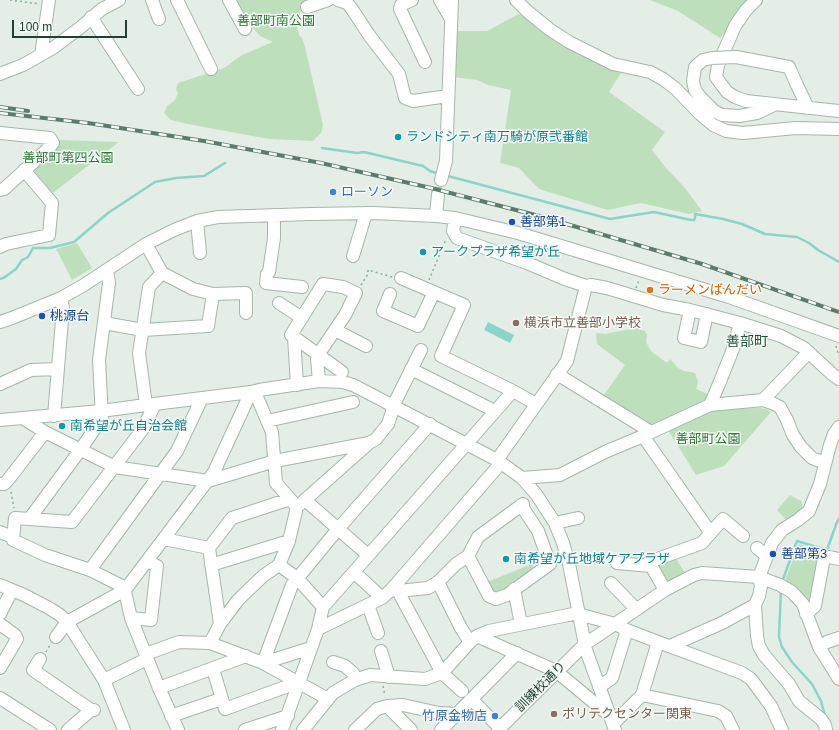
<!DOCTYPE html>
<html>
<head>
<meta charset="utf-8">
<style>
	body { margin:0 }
	#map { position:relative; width:839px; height:730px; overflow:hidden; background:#e4eee6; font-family:Helvetica,sans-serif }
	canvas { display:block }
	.scale { position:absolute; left:12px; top:20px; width:115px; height:18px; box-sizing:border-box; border:2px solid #22402f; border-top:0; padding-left:5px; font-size:12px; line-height:14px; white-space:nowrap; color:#22402f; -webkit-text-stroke:3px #f5faf6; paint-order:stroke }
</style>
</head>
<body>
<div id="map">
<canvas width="839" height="730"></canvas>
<div class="scale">100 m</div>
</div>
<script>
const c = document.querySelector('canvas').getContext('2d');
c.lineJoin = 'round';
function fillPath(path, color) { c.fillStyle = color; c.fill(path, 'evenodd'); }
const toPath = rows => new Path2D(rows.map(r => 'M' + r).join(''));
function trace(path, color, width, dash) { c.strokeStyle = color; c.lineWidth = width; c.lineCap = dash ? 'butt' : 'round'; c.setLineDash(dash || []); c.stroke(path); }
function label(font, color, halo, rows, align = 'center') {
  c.font = font + ' Helvetica,"Noto Sans JP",sans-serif'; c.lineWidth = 3; c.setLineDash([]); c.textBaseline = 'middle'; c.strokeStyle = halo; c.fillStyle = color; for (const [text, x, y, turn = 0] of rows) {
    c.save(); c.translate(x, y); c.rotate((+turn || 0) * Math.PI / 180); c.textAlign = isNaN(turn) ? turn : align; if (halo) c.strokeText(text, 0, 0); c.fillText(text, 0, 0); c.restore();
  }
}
fillPath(toPath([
	[235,0,309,0,304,3,301,10,297,27,299,35,302,38,305,47,323,125,321,133,313,141,269,139,188,124,171,120,164,113,167,106,175,100,178,93,176,89,178,83,224,68,242,55,273,42,260,36,249,24],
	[650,0,753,0,720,38,678,11],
	[519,14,554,39,581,55,621,73,609,92,665,132,652,150,666,168,685,188,702,211,689,214,641,203,608,210,539,189,519,168,500,163,511,90,488,85,477,80,453,77,454,31,487,31],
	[57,140,119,142,50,195,29,171],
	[77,243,92,268,72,280,56,249],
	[635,328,645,331,647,335,646,342,651,351,667,363,670,359,678,368,684,371,695,373,698,382,696,389,710,395,706,403,695,410,759,408,766,409,771,412,724,466,696,475,663,422,651,430,601,399,625,365,597,344,596,333,605,334],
	[790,495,801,501,804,511,787,521,777,510],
	[799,544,825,554,808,607,784,583],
	[674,555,685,573,667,583,655,563],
	[532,564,536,572,502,594,492,592,487,582]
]), '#bddfbc');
fillPath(toPath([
	[488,322,514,335,510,343,484,330]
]), '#8ad4ca');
trace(toPath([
	[322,148,357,153,364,152,423,166,430,171,439,174],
	[448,176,610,219,654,212,691,220,694,220,695,218,695,214,723,219,742,224,765,234,797,237,809,243,818,250,839,262],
	[0,279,5,277,16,269,22,260,28,257,33,248,50,248,74,242,108,213,155,182,176,178,204,176,225,163],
	[782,582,797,541,827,550,837,522,839,519],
	[781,589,779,637,782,647,792,662,812,684,821,701,825,716]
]), '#8ad4ca', 2.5);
const minor = toPath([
	[152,0,159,19],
	[177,0,211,69],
	[229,0,245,29],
	[338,0,347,3,352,9,369,35,399,74,405,98,413,101,448,96],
	[412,0,401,5,400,9,425,62],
	[440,0,451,19],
	[516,0,527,11,549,29,569,42,613,64,650,72,663,79,676,89,700,114,713,125,726,131,743,133,796,128,839,129],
	[756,0,746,10,735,26,718,65,716,77,721,84,727,92,735,97,746,101,839,111],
	[307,7,328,0],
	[91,17,138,89],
	[41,55,49,0],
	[712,58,703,60,695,67,693,81,695,90,700,97,714,111,722,115,739,116,757,113,774,105],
	[0,74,23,65,53,48,81,27,102,9,119,0],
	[796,83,808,108],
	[0,133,50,138,53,143,50,147,4,189,0,190],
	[441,180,446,161,452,0],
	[274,215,274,238,269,272,267,274,266,283,302,287],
	[436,216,438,194],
	[455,218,453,231,457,238,527,263,565,279,586,286,591,285,607,288,663,305,690,310,740,323,781,336,804,348,832,374,839,379],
	[197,221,200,253],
	[0,247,6,244,49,235,52,203,24,170],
	[353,256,366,213],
	[401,278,464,305,441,356,513,391,536,404],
	[213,294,246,293,246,313],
	[390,294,383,311,418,326,434,292],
	[279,303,302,318],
	[690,310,684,338,701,342,707,314],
	[0,322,12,318,61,298,84,285,146,244,174,230,197,221,218,217,311,214,373,213,436,216,455,218,518,233,729,297,839,336],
	[104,323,143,330,208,326,213,294,193,289,162,273,146,244],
	[335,330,366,346],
	[294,337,342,372],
	[411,369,495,411],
	[557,374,651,432],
	[0,384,31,370,58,369],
	[297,385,294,337,291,335,323,284,343,287,356,293,345,315,318,355,317,359,319,381],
	[763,400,809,352],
	[155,404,142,430,72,522,15,518,13,540,45,555,90,570,124,587,131,618,159,688,178,730],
	[146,405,139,353,149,287,162,273],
	[710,405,763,400,772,403,780,407,787,420,793,435,801,447,812,458,825,463],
	[54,416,63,308,61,298],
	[24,419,45,432,115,467,208,481,275,461,369,443,376,439,388,424,392,412,393,406,421,350],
	[0,420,101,411,146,405,251,392,259,390,319,381,343,382,353,385,497,460,522,478,536,494,555,523,563,543,569,564,586,650,615,730],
	[267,421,353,402],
	[643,436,710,532],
	[497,460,567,361,586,286],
	[522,478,560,475,605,452,643,436,710,405,719,384,733,349,740,323],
	[0,484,4,484,8,480,45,432],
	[305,500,368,555],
	[30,518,81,449,102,418,99,360,109,283,107,270],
	[555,523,578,518],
	[0,532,13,537],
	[164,539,209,548],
	[757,548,767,556],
	[468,556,489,596,496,599,507,595,550,564,538,531,521,505],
	[617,563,651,566],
	[211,565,289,541],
	[279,565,289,541,297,507,369,443],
	[90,570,177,451,202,398],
	[354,572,382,598],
	[438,582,461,628,470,642],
	[611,583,636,609],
	[0,585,24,595,49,608,60,615,67,622,104,680,124,730],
	[514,589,521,624],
	[392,590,398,591,442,673,462,691],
	[665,590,649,562,702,543,723,519,743,536],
	[398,591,428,588,438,582,456,564,468,556,478,537,523,504],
	[368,605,378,633],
	[0,614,12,590],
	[578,614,615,624,627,630,658,642,742,673,751,679,771,706,782,730],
	[806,614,815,606,824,558,829,557,839,559],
	[131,618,151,620,157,566,147,561],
	[0,624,15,635,17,639,0,668],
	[220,624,209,548,232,518,290,499],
	[318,629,382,598,391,590,501,463],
	[477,636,556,671,609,715],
	[56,637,67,622,125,590,214,472,251,392,257,397,272,432,276,483,297,507],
	[210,643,220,624,238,600,263,576,279,565,297,578,323,607],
	[670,646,722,623,755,605],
	[819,647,827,642,839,638],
	[381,651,389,677],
	[146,654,179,642,210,643,263,663,328,699],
	[40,659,33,670,91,710,94,710],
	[333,662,345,666,353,673,355,680],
	[263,663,292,585,338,529,430,424],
	[263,663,311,648],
	[213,669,225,709,299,682],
	[104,680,147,659],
	[599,687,612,678,627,630],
	[159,688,246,656],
	[642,695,718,711,726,716,733,730],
	[0,698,50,730],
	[472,700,500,728],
	[387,706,411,730],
	[171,716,221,699],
	[613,724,642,695,658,642],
	[68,730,91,710],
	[245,730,288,716],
	[282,730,318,629,323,607,513,391],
	[303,730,333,693,355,680,370,675,425,679,442,673,470,642,477,636,489,631,578,613],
	[355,730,377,709,387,706,403,705,439,713,456,714],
	[441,730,517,653],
	[498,730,585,644,615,624,665,590,694,575,702,573,759,577,780,585,792,592,803,604,819,647,839,679],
	[826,730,825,725,821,719,799,701,789,684,764,655,759,646,757,636,755,605,759,596,761,586,759,577,772,543,782,530,798,520,809,511,820,484,830,445,834,434,839,427]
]);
trace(minor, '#a6b6ab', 14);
trace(toPath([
	[10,0,40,4],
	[429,280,446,239],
	[361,285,368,274,368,270,392,277],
	[636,288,639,280],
	[836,346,839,356],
	[11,492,14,508],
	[46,652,50,645],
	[383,686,385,696]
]), '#83b296', 1.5, [2, 3]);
trace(minor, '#fff', 12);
const rail = toPath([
	[0,107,28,111],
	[0,113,88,123,204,141,321,163,431,188,543,217,702,264,839,312]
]);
trace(rail, '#5d7b6a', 4);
trace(rail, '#f5faf6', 2.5, [8]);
const minorBridge = toPath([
	[712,58,736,57,789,67,796,83]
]);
trace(minorBridge, '#a6b6ab', 14, []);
trace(minorBridge, '#fff', 12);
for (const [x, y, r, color] of [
	[398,137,4,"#0f9aa8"],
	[333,192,4,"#3f7fe0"],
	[512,222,4,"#1a4fb4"],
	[423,252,4,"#0f9aa8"],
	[650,290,4,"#e8710a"],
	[42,316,4,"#1a4fb4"],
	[516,323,4,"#8d6e63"],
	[62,426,4,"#0f9aa8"],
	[773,554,4,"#1a4fb4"],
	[506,559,4,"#0f9aa8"],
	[554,714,4,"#8d6e63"],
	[495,716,4,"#3f7fe0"]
]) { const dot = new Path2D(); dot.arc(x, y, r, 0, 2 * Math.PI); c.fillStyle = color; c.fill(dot); trace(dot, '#f5faf6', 1.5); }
label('13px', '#2b7833', '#f5faf6', [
	["善部町南公園",276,21],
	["善部町第四公園",68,158],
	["善部町公園",708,439]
]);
label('13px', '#0d838f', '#f5faf6', [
	["ランドシティ南万騎が原弐番館",406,137],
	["アークプラザ希望が丘",431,252],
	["南希望が丘自治会館",70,426],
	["南希望が丘地域ケアプラザ",514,559]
], 'left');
label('13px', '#366cbe', '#f5faf6', [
	["ローソン",341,192],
	["竹原金物店",487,716,"right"]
], 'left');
label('13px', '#164399', '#f5faf6', [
	["善部第1",520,222],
	["桃源台",50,316],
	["善部第3",781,554]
], 'left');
label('13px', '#c56008', '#f5faf6', [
	["ラーメンばんだい",658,290]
], 'left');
label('13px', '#785e54', '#f5faf6', [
	["横浜市立善部小学校",524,323],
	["ポリテクセンター関東",562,714]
], 'left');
label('13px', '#22402f', '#f5faf6', [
	["訓練校通り",541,687,-45]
]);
label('14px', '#1d5337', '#f5faf6', [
	["善部町",747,342]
]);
</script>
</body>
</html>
